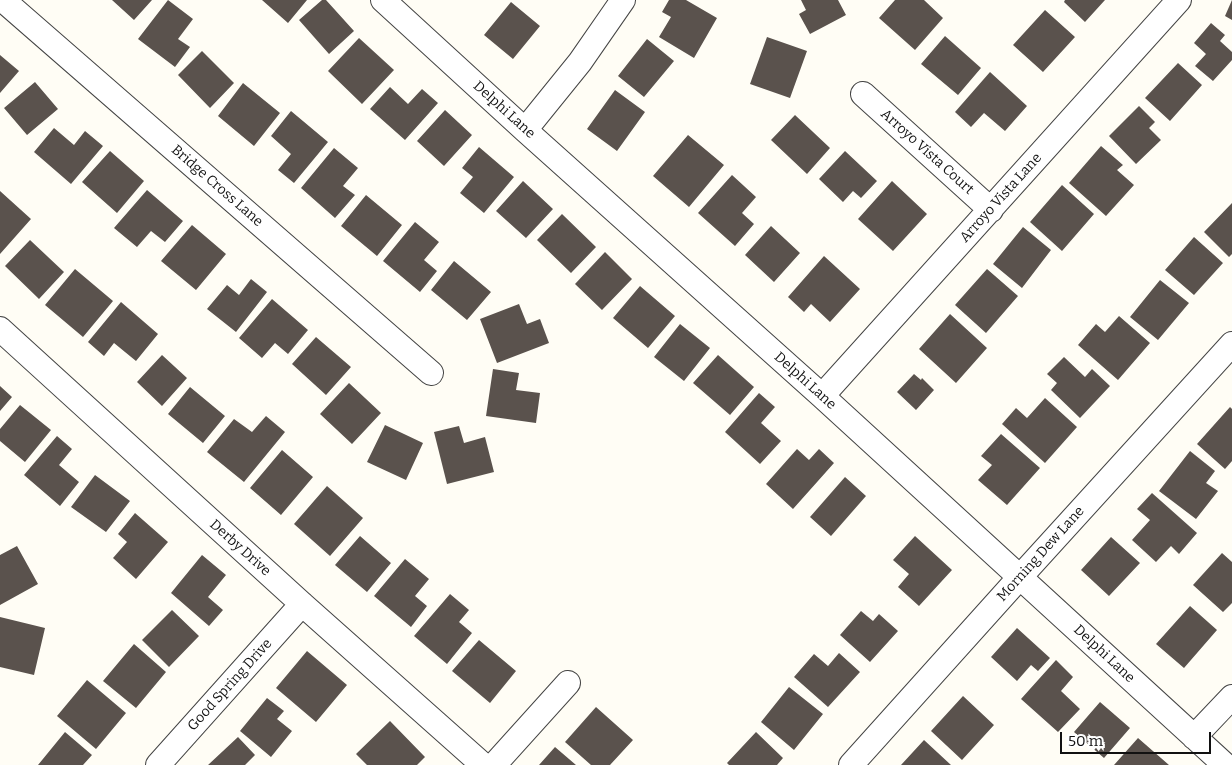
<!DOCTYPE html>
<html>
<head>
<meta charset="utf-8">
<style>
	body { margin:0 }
	#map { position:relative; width:1232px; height:765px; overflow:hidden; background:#fffdf5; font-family:Bitter,serif }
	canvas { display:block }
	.scale { position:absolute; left:1060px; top:732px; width:151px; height:22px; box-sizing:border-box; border:2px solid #111; border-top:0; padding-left:6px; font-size:15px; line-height:18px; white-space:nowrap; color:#111; -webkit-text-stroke:4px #fff; paint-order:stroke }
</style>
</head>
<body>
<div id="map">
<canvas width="1232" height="765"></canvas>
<div class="scale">50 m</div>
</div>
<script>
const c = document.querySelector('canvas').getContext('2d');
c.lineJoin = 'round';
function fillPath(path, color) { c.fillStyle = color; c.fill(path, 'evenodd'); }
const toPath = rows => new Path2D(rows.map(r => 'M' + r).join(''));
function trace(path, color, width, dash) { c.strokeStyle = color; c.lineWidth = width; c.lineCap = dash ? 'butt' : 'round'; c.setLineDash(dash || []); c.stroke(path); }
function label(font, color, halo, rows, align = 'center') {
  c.font = font + ' Bitter,serif'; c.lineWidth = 5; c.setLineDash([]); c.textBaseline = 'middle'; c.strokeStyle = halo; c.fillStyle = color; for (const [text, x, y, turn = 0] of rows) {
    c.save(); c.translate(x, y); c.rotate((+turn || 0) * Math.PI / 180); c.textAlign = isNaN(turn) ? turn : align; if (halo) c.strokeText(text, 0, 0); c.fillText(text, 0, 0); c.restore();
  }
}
fillPath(toPath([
	[112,0,152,0,134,20],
	[168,0,193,19,178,39,190,47,175,67,138,39],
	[262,0,307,0,288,23],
	[322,0,326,0,354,31,329,54,299,20],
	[669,0,686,0,717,18,694,58,659,37,671,17,662,12],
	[801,0,838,0,846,15,810,34,799,14,806,10],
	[895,0,924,0,943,18,915,50,879,18],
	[1065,0,1105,0,1085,22,1064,2],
	[1232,0,1232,20,1225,16],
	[511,2,540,26,513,59,484,35],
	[1045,10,1075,37,1043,72,1013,45],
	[1211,23,1225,35,1220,41,1232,52,1232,60,1213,81,1195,66,1206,54,1194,43],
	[945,36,981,68,958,95,921,64],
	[767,37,807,51,790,98,750,84],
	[359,38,394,70,362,104,328,71],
	[647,39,674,61,644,97,618,76],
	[202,51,234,83,210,108,178,75],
	[0,55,19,71,0,93],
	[1178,63,1202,85,1170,121,1145,98],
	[990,72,1027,106,1005,131,984,113,971,127,955,112],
	[35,82,58,109,27,135,4,108],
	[243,83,280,113,254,146,218,116],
	[390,87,408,104,422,89,438,103,405,140,370,109],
	[615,90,645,112,617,151,587,129],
	[1139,106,1155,122,1149,128,1161,140,1136,164,1109,136],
	[445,110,472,135,444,166,417,141],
	[291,111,328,142,294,183,278,170,291,154,271,136],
	[795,115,830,148,807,174,771,140],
	[54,128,74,145,85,131,103,146,71,184,34,152],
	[688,135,724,165,689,207,653,176],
	[1101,146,1123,165,1117,170,1134,185,1106,216,1069,183],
	[479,147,514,177,484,213,460,193,473,177,462,168],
	[334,148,358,168,343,186,355,195,335,218,301,188],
	[110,151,144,181,117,213,82,182],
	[845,151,877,181,861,198,853,191,843,202,819,179],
	[732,175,756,197,742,213,754,224,735,246,698,213],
	[523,181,553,209,526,238,496,211],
	[892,181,927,214,893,251,858,219],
	[1062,185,1094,214,1062,251,1030,222],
	[147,190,183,221,165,242,151,231,137,247,114,228],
	[0,191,31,219,0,254],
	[366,195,402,225,377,256,341,226],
	[1232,203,1232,254,1229,257,1204,232],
	[562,214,596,247,571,273,537,240],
	[415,222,439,242,424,260,437,271,420,292,383,261],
	[192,225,226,254,196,290,161,261],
	[771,226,800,253,774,282,745,255],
	[1023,227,1051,250,1022,288,993,264],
	[1194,237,1223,263,1194,295,1165,270],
	[30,240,64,272,39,299,5,266],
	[605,252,632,279,602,310,575,284],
	[824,256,860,289,830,322,811,304,804,312,788,297],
	[454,261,491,292,467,320,431,290],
	[75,269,113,301,83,337,45,305],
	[987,269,1018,296,986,333,955,305],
	[251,279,267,292,236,332,207,309,227,285,239,295],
	[1160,280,1189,303,1158,340,1130,317],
	[640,286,675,316,648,348,613,318],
	[272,299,308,330,288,354,275,343,262,358,239,338],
	[121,302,158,334,136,361,114,343,104,356,88,342],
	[519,304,527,324,540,319,549,343,497,363,480,319],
	[950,314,987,348,956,383,919,349],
	[1119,316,1150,343,1118,380,1078,345,1096,324,1105,332],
	[680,324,710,348,684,381,654,357],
	[316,337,351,367,326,395,292,364],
	[162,355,187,378,162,406,137,382],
	[718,355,754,387,730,415,693,383],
	[1064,357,1085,377,1092,369,1110,386,1080,418,1051,390,1057,383,1047,374],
	[493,369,519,373,516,390,540,393,536,423,486,416],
	[914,374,921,380,922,378,934,390,916,410,897,392],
	[349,383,381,413,352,444,320,414],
	[0,386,12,397,0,411],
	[190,387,225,416,203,443,168,414],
	[759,393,775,407,761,423,781,441,760,464,725,432],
	[1045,398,1077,427,1045,463,1002,424,1016,408,1027,418],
	[20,405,51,430,25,462,0,441,0,429],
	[1230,407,1232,409,1232,461,1225,469,1197,444],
	[266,416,285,432,244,482,207,452,234,419,252,432],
	[385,425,423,443,406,480,367,462],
	[459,426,464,443,485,437,494,472,447,484,434,432],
	[1001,434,1040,468,1007,505,978,480,992,465,981,456],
	[57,436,72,449,59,465,79,482,60,506,24,475],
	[797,449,809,460,819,449,834,463,793,509,766,484],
	[282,450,313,477,281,515,250,488],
	[1190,451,1215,471,1206,483,1218,491,1196,519,1159,491],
	[95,475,130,501,106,532,71,507],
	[845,477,866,496,831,536,810,517],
	[327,486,363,518,330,556,294,524],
	[1152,493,1197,533,1179,554,1171,546,1156,562,1132,540,1150,520,1137,509],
	[135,513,168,542,136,579,113,558,127,542,118,534],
	[360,536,391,563,367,592,335,565],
	[915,536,952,570,919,606,898,587,909,574,893,560],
	[1111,537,1140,563,1109,596,1081,570],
	[17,546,38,584,0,605,0,555],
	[1222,553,1232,562,1232,603,1223,612,1193,585],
	[202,555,226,575,208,597,223,610,209,626,171,593],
	[405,559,429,579,415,596,427,606,411,627,374,596],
	[450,594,469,610,459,622,472,633,447,664,414,636],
	[1190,606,1217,630,1184,668,1156,644],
	[172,610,199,636,169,667,142,640],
	[861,611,873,621,879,614,898,631,870,662,840,635],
	[0,617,45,628,34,675,0,667],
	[1017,628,1050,658,1038,671,1031,665,1017,681,991,657],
	[479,640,516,671,490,703,452,671],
	[134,644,166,672,136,708,103,681],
	[307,651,347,685,316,722,276,688],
	[839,653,860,672,828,707,794,677,814,654,828,666],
	[1056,660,1073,677,1061,691,1080,709,1058,732,1021,699],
	[87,680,126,713,96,749,57,716],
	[789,687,823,714,794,750,761,722],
	[963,696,994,725,962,760,931,731],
	[267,698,284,711,277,719,292,731,271,757,240,731],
	[1100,702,1130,728,1104,758,1074,732],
	[596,707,633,740,610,765,591,765,565,742],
	[390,721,425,757,417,765,367,765,356,754],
	[65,732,92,755,83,765,38,765],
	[756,732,783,758,777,765,729,765,727,763],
	[238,737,255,755,245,765,208,765],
	[1138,738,1169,765,1114,765],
	[924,740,951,765,901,765],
	[555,747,576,765,539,765]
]), '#5a524d');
const minor = toPath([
	[3,0,431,373],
	[383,0,525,130,822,396,1225,765],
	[863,94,991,210],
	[525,130,580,62,623,0],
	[0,329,302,604,483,765],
	[822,396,1179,0],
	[1194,737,1232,697],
	[158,765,302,604],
	[494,765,568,683],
	[851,765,1020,577,1232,344]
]);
trace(minor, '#444', 26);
trace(minor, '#fff', 24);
label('14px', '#111', '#fff', [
	["Delphi Lane",504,110,42],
	["Arroyo Vista Court",927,152,42],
	["Bridge Cross Lane",217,186,41],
	["Arroyo Vista Lane",1001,198,-48],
	["Delphi Lane",805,381,42],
	["Derby Drive",240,548,42],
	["Morning Dew Lane",1041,554,-48],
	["Delphi Lane",1104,654,43],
	["Good Spring Drive",230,685,-48]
]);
</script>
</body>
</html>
